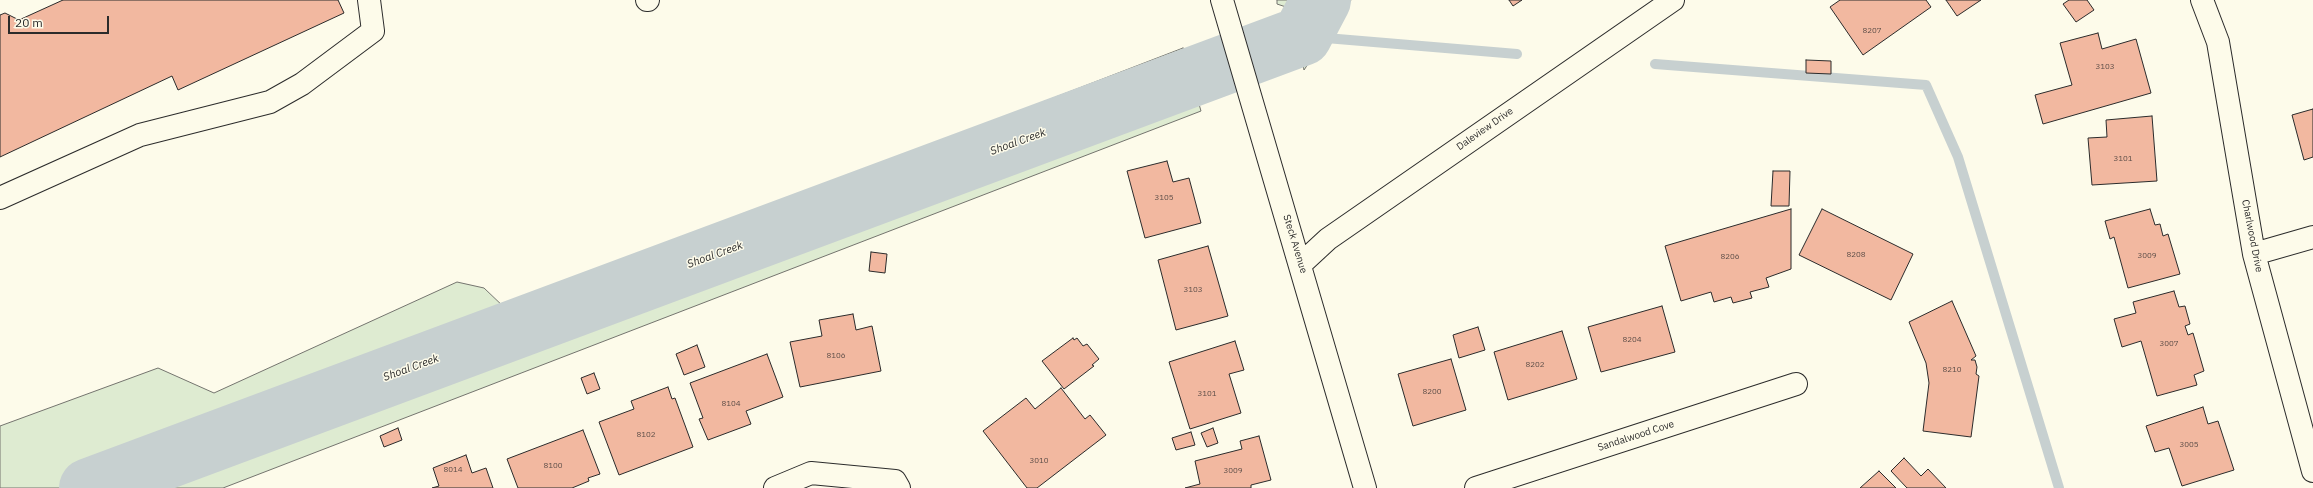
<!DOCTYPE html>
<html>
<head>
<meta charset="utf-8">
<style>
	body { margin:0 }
	#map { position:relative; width:2313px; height:488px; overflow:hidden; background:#fdfbea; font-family:"IBM Plex Sans",sans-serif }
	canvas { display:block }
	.scale { position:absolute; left:8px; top:16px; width:101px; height:18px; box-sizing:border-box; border:2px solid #2b2b2b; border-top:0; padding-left:5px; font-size:12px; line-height:14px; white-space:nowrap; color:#2b2b2b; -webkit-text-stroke:3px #fdfbea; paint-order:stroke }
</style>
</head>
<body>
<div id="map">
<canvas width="2313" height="488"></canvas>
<div class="scale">20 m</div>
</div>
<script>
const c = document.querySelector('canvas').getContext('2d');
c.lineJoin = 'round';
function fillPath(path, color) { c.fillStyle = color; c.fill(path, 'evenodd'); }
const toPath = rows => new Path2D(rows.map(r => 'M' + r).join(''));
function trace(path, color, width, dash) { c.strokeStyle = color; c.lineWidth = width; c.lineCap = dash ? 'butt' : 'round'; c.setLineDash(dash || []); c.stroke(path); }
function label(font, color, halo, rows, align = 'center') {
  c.font = font + ' "IBM Plex Sans",sans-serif'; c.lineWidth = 3; c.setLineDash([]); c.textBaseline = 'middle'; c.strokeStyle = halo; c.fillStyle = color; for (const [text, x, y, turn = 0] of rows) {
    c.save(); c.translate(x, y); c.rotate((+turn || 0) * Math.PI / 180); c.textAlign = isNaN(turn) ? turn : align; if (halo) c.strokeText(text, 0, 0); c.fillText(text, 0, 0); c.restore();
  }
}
const green = toPath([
	[1277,0,1351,0,1304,70,1292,9,1277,4,1277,0],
	[1183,48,1201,111,223,488,0,488,0,426,158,368,214,393,457,282,484,288,506,309,1183,48]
]);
fillPath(green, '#deebd1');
trace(green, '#74746e', 1);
trace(toPath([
	[1302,36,1517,54],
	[1655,64,1926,85,1958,157,2059,488]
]), '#c7d0d0', 10);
trace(toPath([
	[89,488,1302,36,1321,0]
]), '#c7d0d0', 60);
const building = toPath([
	[63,0,338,0,344,13,178,90,172,76,0,157,0,15,5,13,19,20,63,0],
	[1509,0,1522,0,1513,6,1509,0],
	[1840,0,1926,0,1931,7,1863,55,1830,7,1840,0],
	[1946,0,1981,0,1957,16,1946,0],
	[2069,0,2087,0,2094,10,2076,22,2063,4,2069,0],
	[2098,33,2102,49,2136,39,2151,93,2043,124,2035,95,2072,85,2060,43,2098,33],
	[1806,60,1831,61,1831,74,1806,73,1806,60],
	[2313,109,2313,157,2304,160,2292,115,2313,109],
	[2152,116,2157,181,2092,185,2088,138,2107,137,2106,120,2152,116],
	[1167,161,1173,182,1189,178,1201,223,1145,238,1127,171,1167,161],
	[1773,171,1790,171,1789,206,1771,206,1773,171],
	[1791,209,1791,269,1766,278,1769,287,1750,292,1752,298,1733,303,1731,297,1714,302,1711,292,1681,301,1665,246,1791,209],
	[1822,209,1913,254,1891,300,1799,255,1822,209],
	[2150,209,2155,225,2160,224,2163,236,2168,234,2180,274,2128,288,2114,237,2110,239,2105,221,2150,209],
	[1208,246,1228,316,1176,330,1158,260,1208,246],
	[871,252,887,254,885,273,869,271,871,252],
	[2174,291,2179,307,2185,306,2190,324,2185,326,2188,335,2193,333,2204,371,2194,375,2197,385,2157,396,2141,341,2122,347,2114,319,2136,313,2133,302,2174,291],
	[1952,301,1976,356,1971,360,1975,360,1977,367,1976,374,1979,376,1971,437,1923,431,1929,383,1926,363,1909,322,1952,301],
	[1662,306,1675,352,1601,372,1588,327,1662,306],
	[853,314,856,330,872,326,881,371,800,387,790,342,822,336,819,320,853,314],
	[1478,327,1485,350,1459,358,1453,335,1478,327],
	[1562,331,1577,379,1508,400,1494,352,1562,331],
	[1073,338,1074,340,1077,338,1083,346,1087,344,1099,359,1092,365,1094,366,1064,389,1042,361,1073,338],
	[1235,341,1244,370,1229,374,1241,413,1190,429,1169,362,1235,341],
	[697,345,705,367,684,375,676,354,697,345],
	[767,354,783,397,746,411,751,424,708,440,699,419,703,418,690,383,767,354],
	[1451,359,1466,410,1413,426,1398,374,1451,359],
	[594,373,600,389,587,394,581,378,594,373],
	[668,387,672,399,675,398,693,447,619,475,599,422,634,409,631,401,668,387],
	[1061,388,1085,419,1090,415,1106,435,1037,488,1027,488,983,431,1026,398,1035,409,1061,388],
	[2203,407,2208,424,2218,421,2234,470,2182,486,2169,448,2155,452,2146,426,2203,407],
	[398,428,402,440,384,447,380,436,398,428],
	[1213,428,1218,443,1207,447,1201,433,1213,428],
	[583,430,600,474,588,478,589,481,572,488,518,488,507,459,583,430],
	[1191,432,1195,445,1176,450,1172,438,1191,432],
	[1259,436,1271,480,1251,485,1251,488,1185,488,1200,484,1195,461,1242,449,1240,441,1259,436],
	[466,455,472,473,486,468,493,488,432,488,439,486,433,468,466,455],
	[1904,458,1921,476,1928,469,1946,488,1907,488,1891,471,1904,458],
	[1879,471,1896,488,1860,488,1879,471]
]);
fillPath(building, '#f2b8a0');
trace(building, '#2b2b2b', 1);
const minor = toPath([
	[647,0,648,0],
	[1222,0,1365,488],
	[2202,0,2218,42,2254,254,2313,471],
	[0,198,140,135,270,102,302,84,373,31,369,0],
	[2254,254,2313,237],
	[1301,264,1328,239,1673,0],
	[775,488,811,473,895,481,899,488],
	[1476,488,1796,384]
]);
trace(minor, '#2b2b2b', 24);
trace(minor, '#fdfbea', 22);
label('8px', '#5d4e48', null, [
	["8207",1872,31],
	["3103",2105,67],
	["3101",2123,159],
	["3105",1164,198],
	["8208",1856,255],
	["3009",2147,256],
	["8206",1730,257],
	["3103",1193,290],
	["8204",1632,340],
	["3007",2169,344],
	["8106",836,356],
	["8202",1535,365],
	["8210",1952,370],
	["8200",1432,392],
	["3101",1207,394],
	["8104",731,404],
	["8102",646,435],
	["3005",2189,445],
	["3010",1039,461],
	["8100",553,466],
	["8014",453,470],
	["3009",1233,471]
]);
label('10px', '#2b2b2b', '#fdfbea', [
	["Daleview Drive",1485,129,-35],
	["Charlwood Drive",2252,236,79],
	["Steck Avenue",1295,244,73],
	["Sandalwood Cove",1636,436,-18]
]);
label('italic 11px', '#2b2b2b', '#fdfbea', [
	["Shoal Creek",1018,142,-20],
	["Shoal Creek",715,255,-20],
	["Shoal Creek",411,368,-20]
]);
</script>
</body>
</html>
